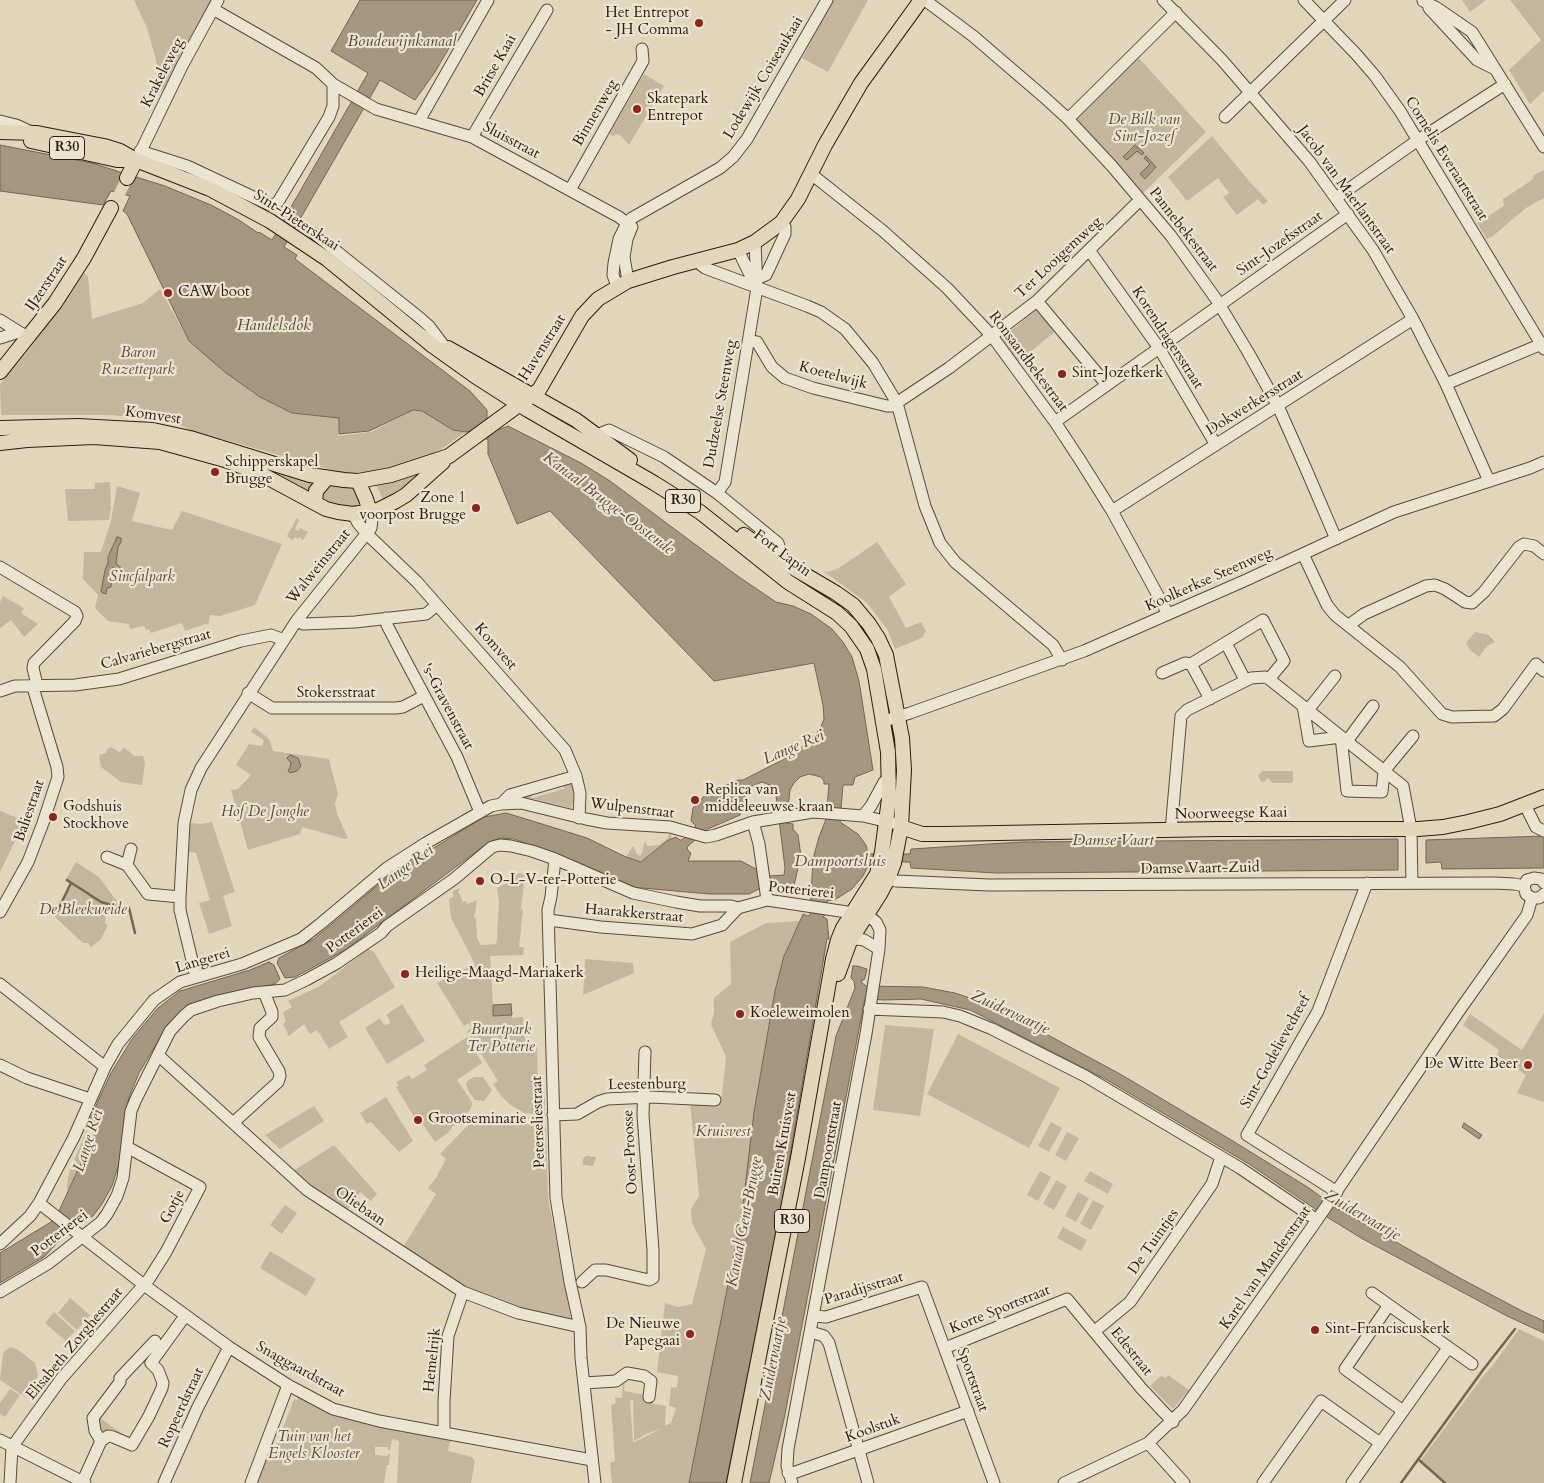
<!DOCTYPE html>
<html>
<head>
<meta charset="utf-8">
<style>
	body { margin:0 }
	canvas { display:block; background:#e1d6ba }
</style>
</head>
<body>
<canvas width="1544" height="1483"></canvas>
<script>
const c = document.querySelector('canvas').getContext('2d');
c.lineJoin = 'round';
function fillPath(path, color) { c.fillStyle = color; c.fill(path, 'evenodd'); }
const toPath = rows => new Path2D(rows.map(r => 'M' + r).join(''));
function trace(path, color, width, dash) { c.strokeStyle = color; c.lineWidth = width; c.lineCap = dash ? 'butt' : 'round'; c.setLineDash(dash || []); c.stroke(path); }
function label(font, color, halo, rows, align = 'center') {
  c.font = font + ' Cardo,serif'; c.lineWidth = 4.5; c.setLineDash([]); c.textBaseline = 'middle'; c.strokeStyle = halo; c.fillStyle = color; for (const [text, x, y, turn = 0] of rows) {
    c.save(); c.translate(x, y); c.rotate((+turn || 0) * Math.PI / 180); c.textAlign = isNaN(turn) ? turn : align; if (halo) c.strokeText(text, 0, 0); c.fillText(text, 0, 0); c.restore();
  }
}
fillPath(toPath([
	[134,0,212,0,195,29,166,86,158,95,159,81,156,60,147,28],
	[833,0,868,0,828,72,802,58],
	[1462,0,1486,0,1470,12],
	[1510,0,1544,0,1544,91,1530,104,1509,70,1541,40],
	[1138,57,1206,132,1142,194,1073,118],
	[644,74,664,86,629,145,621,136,618,134,612,136,610,133],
	[1212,136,1250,182,1268,201,1263,205,1258,199,1237,215,1223,197,1229,193,1218,178,1187,201,1168,177],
	[1544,170,1544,198,1526,208,1493,236,1487,239,1477,223,1504,206,1503,199,1532,180,1534,175],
	[84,273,88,276,92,319,143,303,160,289,189,341,226,373,253,393,292,413,339,418,338,436,371,432,413,410,422,411,453,430,466,432,440,450,400,468,382,472,342,473,191,430,177,424,166,421,111,415,1,415,0,384,28,351],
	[1038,308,1057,330,1018,362,1001,339],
	[222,453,309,479,312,483,312,488,307,493],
	[415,475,418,476,400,493,384,502,376,484],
	[110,482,111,510,110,511,109,520,68,521,65,489,95,489,95,483],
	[328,485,350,487,356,490,361,502,354,508,327,503,321,495],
	[117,486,140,493,132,521,172,530,182,511,282,544,255,605,220,616,210,615,209,623,185,631,182,623,151,633,149,629,146,630,144,626,130,629,129,624,108,621,95,608,98,595,83,579,84,552,101,552,111,521],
	[297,518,299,520,295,529,298,531,300,528,308,532,303,540,300,537,298,539,295,537,292,540,287,536],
	[877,542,906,584,889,597,895,608,906,628,921,622,926,631,922,638,895,649,887,629,866,602,823,571,828,572,839,568],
	[3,596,24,608,21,613,38,624,24,637,11,620,0,628,0,602],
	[1475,632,1489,635,1495,642,1487,646,1479,657,1470,650,1466,643],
	[254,727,267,737,270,741,273,751,329,759,338,794,335,803,337,814,348,838,345,839,302,827,300,834,248,850,231,790,238,789,251,775,236,765,249,744,262,746,264,740,251,732],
	[111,747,120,752,124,747,134,756,143,756,145,763,142,785,121,782,101,767,99,755,106,753,106,750],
	[1262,771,1293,771,1293,781,1291,783,1272,783,1268,778,1264,782,1261,781,1258,776],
	[571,780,574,798,571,808,529,798,519,797,530,792,532,798,564,789,563,782],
	[0,811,25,821,0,872],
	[212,822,235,892,223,896,232,926,209,934,199,903,210,900,196,853,188,852,190,823,201,824],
	[669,834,671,834,672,839,641,862,626,857,633,846,637,854,640,856,642,853,644,842,648,846,659,845,667,839],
	[76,862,99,877,116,900,120,909,107,906,105,924,108,925,101,939,91,947,88,943,83,943,55,917,70,884,65,881],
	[517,873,525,874,521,909,523,910,519,947,524,947,523,955,490,956,493,1004,511,1004,512,1018,523,1017,526,1047,537,1047,538,1088,540,1098,545,1098,545,1115,524,1113,512,1106,502,1097,493,1084,498,1081,467,1031,472,1028,469,1023,464,1026,437,983,475,964,451,918,449,899,454,896,452,892,459,888,460,890,458,891,463,902,466,901,467,904,477,900,474,918,476,918,477,938,481,945,496,944,498,932,497,932,499,902,497,888,511,881],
	[800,921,784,956,775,991,754,1112,742,1213,689,1483,612,1483,610,1463,615,1461,611,1405,616,1403,615,1397,622,1398,623,1380,625,1378,624,1391,646,1395,645,1402,666,1406,665,1426,671,1423,676,1408,669,1406,671,1387,677,1388,678,1376,657,1372,665,1303,678,1307,692,1304,706,1249,692,1223,691,1209,699,1196,690,1102,721,1104,726,1057,711,1024,714,1013,714,998,731,984,730,942,766,923],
	[630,1400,633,1400,634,1441,646,1434,662,1428,633,1443],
	[368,949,374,952,395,987,339,1022,348,1037,329,1049,317,1030,310,1034,304,1024,289,1036,283,1024,286,1022,283,1012,292,1007,288,1001,320,986],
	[585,959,633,963,634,973,583,995],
	[402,1004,425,1041,387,1064,365,1028,380,1018,384,1025,389,1024,390,1021,386,1015],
	[1544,1013,1544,1102,1517,1093,1526,1075,1497,1055,1499,1050,1463,1025,1470,1014,1522,1050],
	[885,1025,934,1029,920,1116,873,1110],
	[958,1034,1060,1088,1029,1148,927,1094],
	[467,1037,482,1063,457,1080,472,1102,472,1106,469,1111,458,1119,448,1133,435,1142,422,1123,419,1125,396,1087,399,1085,396,1082,409,1075,412,1079,427,1070,424,1065],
	[474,1077,483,1077,492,1090,484,1101,475,1100,468,1090,466,1085,467,1081],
	[386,1097,413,1141,399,1152,371,1122,367,1124,360,1113],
	[314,1106,324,1121,280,1149,265,1135],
	[492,1112,510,1117,525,1124,546,1127,548,1198,571,1319,569,1321,520,1310,465,1291,402,1249,436,1194,428,1188,436,1178,446,1159,440,1154,472,1121,483,1115],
	[1051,1122,1062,1128,1049,1152,1038,1146],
	[88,1127,81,1165,68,1192,67,1187,69,1172],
	[1067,1132,1079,1138,1066,1161,1055,1155],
	[334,1145,377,1194,371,1201,360,1192,347,1211,311,1188,293,1171],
	[586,1156,596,1157,593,1166,583,1165,583,1159],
	[1040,1171,1051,1177,1038,1201,1027,1195],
	[1090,1171,1113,1184,1108,1194,1084,1181],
	[1056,1180,1067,1186,1054,1210,1043,1204],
	[1078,1192,1089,1198,1076,1222,1065,1216],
	[1093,1200,1104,1206,1091,1230,1080,1224],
	[285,1205,297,1213,282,1234,270,1225],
	[1063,1227,1087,1240,1081,1251,1057,1238],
	[270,1251,316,1279,306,1296,260,1268],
	[70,1298,90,1315,77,1330,58,1313],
	[54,1312,75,1331,66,1341,45,1323],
	[1519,1329,1544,1341,1544,1483,1446,1483,1421,1460,1484,1375,1493,1365],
	[10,1347,17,1349,35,1363,38,1376,25,1397,0,1380,3,1353],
	[1168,1375,1189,1390,1173,1409,1150,1386,1161,1376,1166,1378],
	[10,1389,20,1395,5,1417,0,1414,0,1403],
	[299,1396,331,1415,451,1438,448,1451,472,1457,475,1461,471,1483,397,1483,399,1441,392,1439,390,1450,388,1450,388,1447,375,1447,375,1455,387,1456,388,1454,390,1454,389,1465,387,1465,384,1483,255,1483,269,1446,276,1446,294,1399,297,1400],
	[99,1417,129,1439,102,1436,96,1419]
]), '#c3b69d');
const water = toPath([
	[360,0,477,0,435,72,415,100,380,80,284,247,297,255,295,259,470,391,487,410,487,421,498,430,508,426,581,463,610,481,739,577,776,602,793,606,811,614,832,629,843,642,852,657,859,681,873,770,855,777,853,785,843,785,840,822,858,834,866,845,868,854,910,854,911,849,1020,842,1398,839,1398,870,996,873,911,868,910,862,868,862,867,868,863,876,852,889,836,899,827,901,825,915,823,917,827,919,829,939,827,939,783,1197,726,1483,689,1483,742,1213,754,1112,775,991,784,956,791,941,803,914,808,916,810,915,813,859,819,837,826,819,829,784,824,784,824,781,821,777,809,774,800,777,794,783,790,790,788,808,785,809,786,823,793,824,793,829,798,835,801,856,794,885,761,886,761,888,749,894,709,894,631,887,539,848,514,839,501,838,489,842,345,950,295,977,285,978,277,963,279,958,314,939,390,875,484,817,506,813,526,819,587,838,626,857,641,862,667,841,676,837,680,840,682,840,696,826,691,821,693,808,708,792,739,780,743,780,790,756,808,742,820,729,824,719,823,705,814,663,714,681,550,511,517,524,488,454,488,440,475,430,466,432,453,430,422,411,413,410,369,431,339,434,339,418,292,413,260,397,226,373,189,341,127,214,123,211,130,196,111,191,103,205,0,191,0,145,92,163,123,173,120,179,132,183,136,177,165,186,211,205,239,220,258,233,259,232,272,240,368,73,331,51,360,0],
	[762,782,775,787,785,868,784,875,769,876,741,861,688,861,691,853,687,849,688,846,708,829,740,815,747,788,762,782],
	[1135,145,1144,153,1142,155,1137,151,1127,160,1123,157,1135,145],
	[1146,156,1156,167,1145,179,1140,174,1150,164,1144,158,1146,156],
	[117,537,121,538,121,542,118,547,116,563,126,574,123,579,113,567,111,587,107,588,106,594,103,593,101,592,105,570,108,563,108,557,117,537],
	[290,755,298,758,301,766,297,771,290,773,288,770,290,768,291,763,287,758,290,755],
	[1544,836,1544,868,1442,869,1441,862,1426,863,1426,840,1544,836],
	[269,962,274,965,280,979,275,984,219,996,194,1003,181,1011,165,1029,139,1073,129,1097,124,1123,120,1160,112,1186,102,1204,93,1216,73,1226,44,1257,0,1283,0,1253,51,1222,58,1213,95,1133,91,1122,89,1121,111,1073,132,1039,158,1008,180,991,250,970,269,962],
	[853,966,857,966,867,969,865,977,864,980,861,980,862,983,866,986,923,987,955,993,973,999,1035,1028,1120,1074,1228,1138,1309,1188,1336,1208,1456,1276,1522,1311,1544,1321,1544,1333,1507,1316,1361,1238,1327,1217,1249,1164,1107,1080,986,1018,970,1010,921,999,883,1000,865,998,784,1419,769,1483,750,1483,836,1036,855,988,854,981,851,978,853,966],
	[511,1004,512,1015,493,1016,493,1005,511,1004],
	[1464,1123,1482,1135,1479,1139,1462,1127,1464,1123]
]);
fillPath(water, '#a49680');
trace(water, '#756452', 1);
fillPath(toPath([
	[122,176,132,181,124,197,113,194]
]), '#e1d6ba');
trace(toPath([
	[67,880,101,902,122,908,129,908,135,933],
	[57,912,71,883],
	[1418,1459,1445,1483],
	[1401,1483,1483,1370,1515,1329]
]), '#756452', 2.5);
const minor = toPath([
	[925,0,973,36,1044,97,1068,119,1111,165,1171,236,1216,299,1248,352,1278,406,1306,469,1336,539],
	[1163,0,1222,60,1309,161,1373,250,1413,319,1446,384,1489,481],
	[1304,0,1356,54,1375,76,1400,111,1544,349],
	[1423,1,1437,8,1472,32,1544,147],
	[1429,8,1477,60,1495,69],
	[213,9,316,68,333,84,376,109,472,137,619,217,632,227],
	[1225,117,1345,0],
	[1068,119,1176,12],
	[0,121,16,125,31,132],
	[419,121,488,0],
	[472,137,547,10],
	[140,151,187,166,268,204,273,205,278,202,329,117,333,106,333,84],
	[138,157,182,66,218,0],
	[810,173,883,231,947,288,992,336,1055,422,1080,460,1112,511,1168,614],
	[570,190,643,61,642,49],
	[1336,198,1418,140,1505,84],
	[315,234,420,318,429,326,444,346],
	[738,250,756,287],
	[1089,250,1159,348,1216,445],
	[696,261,705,268,807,306,821,312,845,329,873,363,897,403,925,506,940,543,955,562,1053,645,1062,660],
	[756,279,766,275,785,234,785,227,781,223],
	[628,281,624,257,627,239,631,229],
	[617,286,613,275,614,263,619,239,627,223,632,218,720,168,733,157,747,139,827,0],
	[1037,301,1107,385,1055,422],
	[0,320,19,332,29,337],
	[0,338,19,332],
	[749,341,757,342,772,367,785,378,813,388,887,406,892,406,949,368,1037,301,1140,200],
	[1446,384,1544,343],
	[1107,385,1348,214],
	[597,435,609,430,664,457,717,493,778,543,784,563],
	[717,493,725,482,757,288,755,242],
	[1112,511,1413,319],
	[353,514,358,523,367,534,417,582,565,750,576,776,580,793,579,818],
	[1303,554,1327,605,1335,615,1400,667,1442,714,1452,717,1494,716,1503,709,1536,664,1544,671],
	[0,567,75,612,77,616,75,621,34,663,33,668,37,685],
	[386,618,387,625,400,650,457,757,480,812],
	[297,620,303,624,355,622,426,614,437,605],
	[1349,625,1364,614,1426,586,1435,585,1445,589,1465,602,1472,603,1484,592,1519,547,1524,544,1534,546,1544,554],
	[1226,643,1245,680],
	[1191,664,1210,699],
	[1162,673,1185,663,1191,664,1263,620,1284,661,1269,679],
	[0,691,15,686,75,685,119,679,241,641,271,635,284,640],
	[248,693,272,708,396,708,403,707,424,696],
	[1303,706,1309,741,1341,737,1347,791,1382,792,1384,771,1413,736],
	[1308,710,1335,676],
	[884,721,910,713,1084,651,1244,581,1394,512,1530,468,1544,462],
	[1347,741,1373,706],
	[501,804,510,795,576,776],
	[1525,805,1536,827,1544,831],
	[863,816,871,806,884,782,890,781],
	[753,822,759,844,767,900],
	[1171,831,1181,716,1187,710,1251,678,1265,677,1269,679,1403,786,1411,829,1412,883],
	[131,849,127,865,148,894,180,897],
	[107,857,127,865],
	[555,859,551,897,548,910,556,1198,570,1282,580,1327,581,1358,595,1483],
	[880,875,896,881,989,885,1494,883,1514,884,1524,886],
	[1544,883,1541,879,1534,878,1527,880,1524,886,1526,894,1532,898,1539,898,1544,894],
	[0,912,28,862,43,823,58,777,57,767,34,691,34,685],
	[549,920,601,927,692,934,722,925,738,908],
	[850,941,857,939,864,940,879,949],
	[196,977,180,910,180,897,184,823,191,790,201,768,297,620,371,528,372,519,370,512],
	[0,984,105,1067],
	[869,1009,943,1012,960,1016,992,1029,1085,1076,1240,1168,1317,1220],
	[158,1055,307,1190,463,1292,518,1313,580,1327],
	[0,1065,27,1078,90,1099],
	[553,1115,577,1114,598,1102,607,1099,650,1097,715,1100],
	[234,1122,278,1082,280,1076,279,1071,259,1037,260,1028,272,1017,272,1012,264,992],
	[1337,1192,1247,1135,1318,1011,1367,883],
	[39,1203,144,1285,229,1347,288,1385,333,1409,379,1421,444,1433,592,1460],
	[0,1244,30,1216,39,1203,74,1137,105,1067,118,1044,154,1000,180,982,242,964,301,939,319,925,387,868,426,843,491,806,501,804,521,803,586,819,607,823,670,827,706,837,716,835,753,822,813,812,863,816,893,823],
	[582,1282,595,1270,606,1270,649,1280,653,1278,653,1250,643,1115,645,1052],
	[0,1292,49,1263,101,1222,107,1214,117,1196,123,1178,131,1111,136,1099,170,1031,184,1016,191,1010,218,1001,253,993,285,990,306,980,337,963,381,933,387,926,454,879,492,847,500,845,511,846,532,851,555,859,633,893,676,902,700,906,731,906,738,908,767,900,867,915,876,922,880,930,879,949,866,1034,788,1449,787,1466,792,1483],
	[1372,1293,1472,1364],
	[1389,1305,1345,1369,1403,1411],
	[814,1316,826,1317,922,1287,994,1483],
	[1095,1331,1130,1302,1212,1184,1221,1157],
	[811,1332,824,1336,829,1343,868,1483],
	[945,1348,1067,1299,1141,1388,1173,1422],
	[584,1383,616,1381,627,1373,644,1376,651,1381,649,1397],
	[444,1433,444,1401,448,1336,463,1292],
	[0,1440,85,1483],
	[101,1441,108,1436,113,1437,132,1445,149,1416,162,1388,163,1383,158,1370,151,1363,185,1316],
	[1148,1443,1184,1483],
	[788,1473,793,1473,968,1411],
	[10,1483,12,1447,61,1379,149,1279,166,1252,200,1187,127,1147],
	[82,1483,101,1441,95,1431,93,1418,120,1382,120,1378,155,1341],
	[164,1483,197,1409,229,1347],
	[251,1483,288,1385],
	[1064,1483,1148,1443,1183,1410,1317,1220,1459,1011,1527,915,1532,898],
	[1263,1483,1321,1401,1380,1443],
	[1352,1483,1448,1348]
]);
const major = toPath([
	[0,132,37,133,104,146,120,151,136,160,210,189,270,221,327,259,433,346,475,376,528,410,654,483,700,512,788,582,837,613,851,626,867,649,874,669,888,752,889,799,882,852,877,874,843,928,838,940,833,959,798,1158,734,1483],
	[31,141,117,160,130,160],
	[127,178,136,160],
	[448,348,576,420,630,460],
	[0,372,55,303,84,258,111,208],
	[0,428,78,426,153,430,190,438,310,475,344,480,358,481,391,475,449,456,539,390,582,316,598,299,628,281,673,267,738,250,755,242,781,223,798,199,825,145,861,83,921,0],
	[0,443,27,440,94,437,160,442,225,460,261,474,326,509,338,512,353,514,378,510,396,501,406,495,443,462],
	[358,481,366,499,370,512],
	[315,503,316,491,327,478],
	[744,535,773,556,836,593,853,605,869,624,878,638,886,655,889,671,902,738,904,770,901,827,894,863,888,879,880,894,850,941,838,974],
	[901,827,922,834,944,834,1217,829,1418,829,1443,827,1468,822,1500,814,1544,797]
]);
trace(minor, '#5b4939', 13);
trace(major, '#2e1a0e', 16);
trace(minor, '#ece4d2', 11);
trace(major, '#e1d6ba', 14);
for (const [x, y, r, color] of [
	[699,23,5,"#8f2418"],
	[637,109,5,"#8f2418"],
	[168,293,5,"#8f2418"],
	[1062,374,5,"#8f2418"],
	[215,472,5,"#8f2418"],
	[476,508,5,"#8f2418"],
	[695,800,5,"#8f2418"],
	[53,817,5,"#8f2418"],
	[480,881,5,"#8f2418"],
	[405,974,5,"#8f2418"],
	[740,1014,5,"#8f2418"],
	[1528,1065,5,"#8f2418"],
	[418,1120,5,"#8f2418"],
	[1315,1330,5,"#8f2418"],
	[690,1334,5,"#8f2418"]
]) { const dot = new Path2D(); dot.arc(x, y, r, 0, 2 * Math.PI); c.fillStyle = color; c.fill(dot); trace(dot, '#ece4d2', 2); }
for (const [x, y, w] of [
	[67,148,35],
	[683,501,35],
	[792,1221,35]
]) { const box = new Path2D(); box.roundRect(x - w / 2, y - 11.5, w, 23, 4); c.fillStyle = '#ece4d2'; c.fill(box); trace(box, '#2e1a0e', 1); }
label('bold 14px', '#2e1a0e', null, [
	["R30",67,148],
	["R30",683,501],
	["R30",792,1221]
]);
label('15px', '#2e1a0e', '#ece4d2', [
	["Het Entrepot",689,14,"right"],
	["- JH Comma",689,31,"right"],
	["Skatepark",647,100],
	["Entrepot",647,117],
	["CAW boot",178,293],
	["Sint-Jozefkerk",1072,374],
	["Schipperskapel",225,463],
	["Brugge",225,480],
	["Zone 1",466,499,"right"],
	["voorpost Brugge",466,516,"right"],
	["Replica van",705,791],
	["middeleeuwse kraan",705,808],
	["Godshuis",63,808],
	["Stockhove",63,825],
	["O-L-V-ter-Potterie",490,881],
	["Heilige-Maagd-Mariakerk",415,974],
	["Koeleweimolen",750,1014],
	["De Witte Beer",1518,1065,"right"],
	["Grootseminarie",428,1120],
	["De Nieuwe",680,1325,"right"],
	["Papegaai",680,1342,"right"],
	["Sint-Franciscuskerk",1325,1330]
], 'left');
label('15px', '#2e1a0e', '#ece4d2', [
	["Britse Kaai",496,66,-60],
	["Krakeleweg",163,73,-63],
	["Lodewijk Coiseaukaai",764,78,-59],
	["Binnenweg",596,113,-60],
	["Sluisstraat",511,141,28],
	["Cornelis Everaartstraat",1446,159,58],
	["Jacob van Maerlantstraat",1346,190,54],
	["Sint-Pieterskaai",296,221,33],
	["Pannebekestraat",1183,230,52],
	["Sint-Jozefsstraat",1280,244,-35],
	["Ter Looigemweg",1059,258,-43],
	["IJzerstraat",47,284,-56],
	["Korendragersstraat",1167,338,57],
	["Havenstraat",543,348,-58],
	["Ronsaardbekestraat",1028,362,53],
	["Koetelwijk",833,376,15],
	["Dokwerkersstraat",1255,403,-32],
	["Dudzeelse Steenweg",721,404,-80],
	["Komvest",153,416,8],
	["Fort Lapin",782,554,37],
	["Walweinstraat",319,567,-51],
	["Koolkerkse Steenweg",1209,580,-24],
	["Komvest",495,647,49],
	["Calvariebergstraat",156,650,-16],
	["Stokersstraat",336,694],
	["'s-Gravenstraat",447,707,62],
	["Wulpenstraat",632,809,7],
	["Baliestraat",30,811,-71],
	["Noorweegse Kaai",1231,814,-1],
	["Damse Vaart-Zuid",1200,869,-1],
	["Potterierei",801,891,6],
	["Haarakkerstraat",634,914,5],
	["Potterierei",355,931,-36],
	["Langerei",203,961,-17],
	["Sint-Godelievedreef",1276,1052,-61],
	["Leestenburg",647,1085,-1],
	["Peterseliestraat",539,1122,-92],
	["Buiten Kruisvest",783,1144,-80],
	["Dampoortstraat",829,1150,-80],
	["Oost-Proosse",631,1152,-93],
	["Gotje",173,1207,-62],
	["Oliebaan",360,1207,34],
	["Potterierei",60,1234,-37],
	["De Tuintjes",1154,1242,-55],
	["Karel van Manderstraat",1266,1268,-55],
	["Paradijsstraat",864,1289,-17],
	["Korte Sportstraat",1000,1310,-22],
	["Elisabeth Zorghestraat",75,1344,-50],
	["Edestraat",1131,1352,51],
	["Hemelrijk",433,1360,-84],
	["Snaggaardstraat",300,1370,29],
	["Sportstraat",972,1380,70],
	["Ropeerdstraat",182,1408,-65],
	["Koolstuk",873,1429,-20]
]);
label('italic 15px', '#5b4939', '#ece4d2', [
	["De Bilk van",1144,121],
	["Sint-Jozef",1144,138],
	["Baron",138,354],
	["Ruzettepark",138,371],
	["Sincfalpark",142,578],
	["Hof De Jonghe",265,813],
	["De Bleekweide",83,911],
	["Buurtpark",501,1031],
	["Ter Potterie",501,1048],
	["Kruisvest",723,1133],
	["Tuin van het",314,1438],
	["Engels Klooster",314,1455]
]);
label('italic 16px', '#574536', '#ece4d2', [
	["Boudewijnkanaal",402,42],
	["Handelsdok",274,326],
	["Kanaal Brugge-Oostende",608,504,37],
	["Lange Rei",794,748,-23],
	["Damse Vaart",1113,841],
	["Dampoortsluis",840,862],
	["Lange Rei",406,868,-36],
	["Zuidervaartje",1010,1013,25],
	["Lange Rei",89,1141,-72],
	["Zuidervaartje",1362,1216,30],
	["Kanaal Gent-Brugge",745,1222,-79],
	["Zuidervaartje",774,1359,-79]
]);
</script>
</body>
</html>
